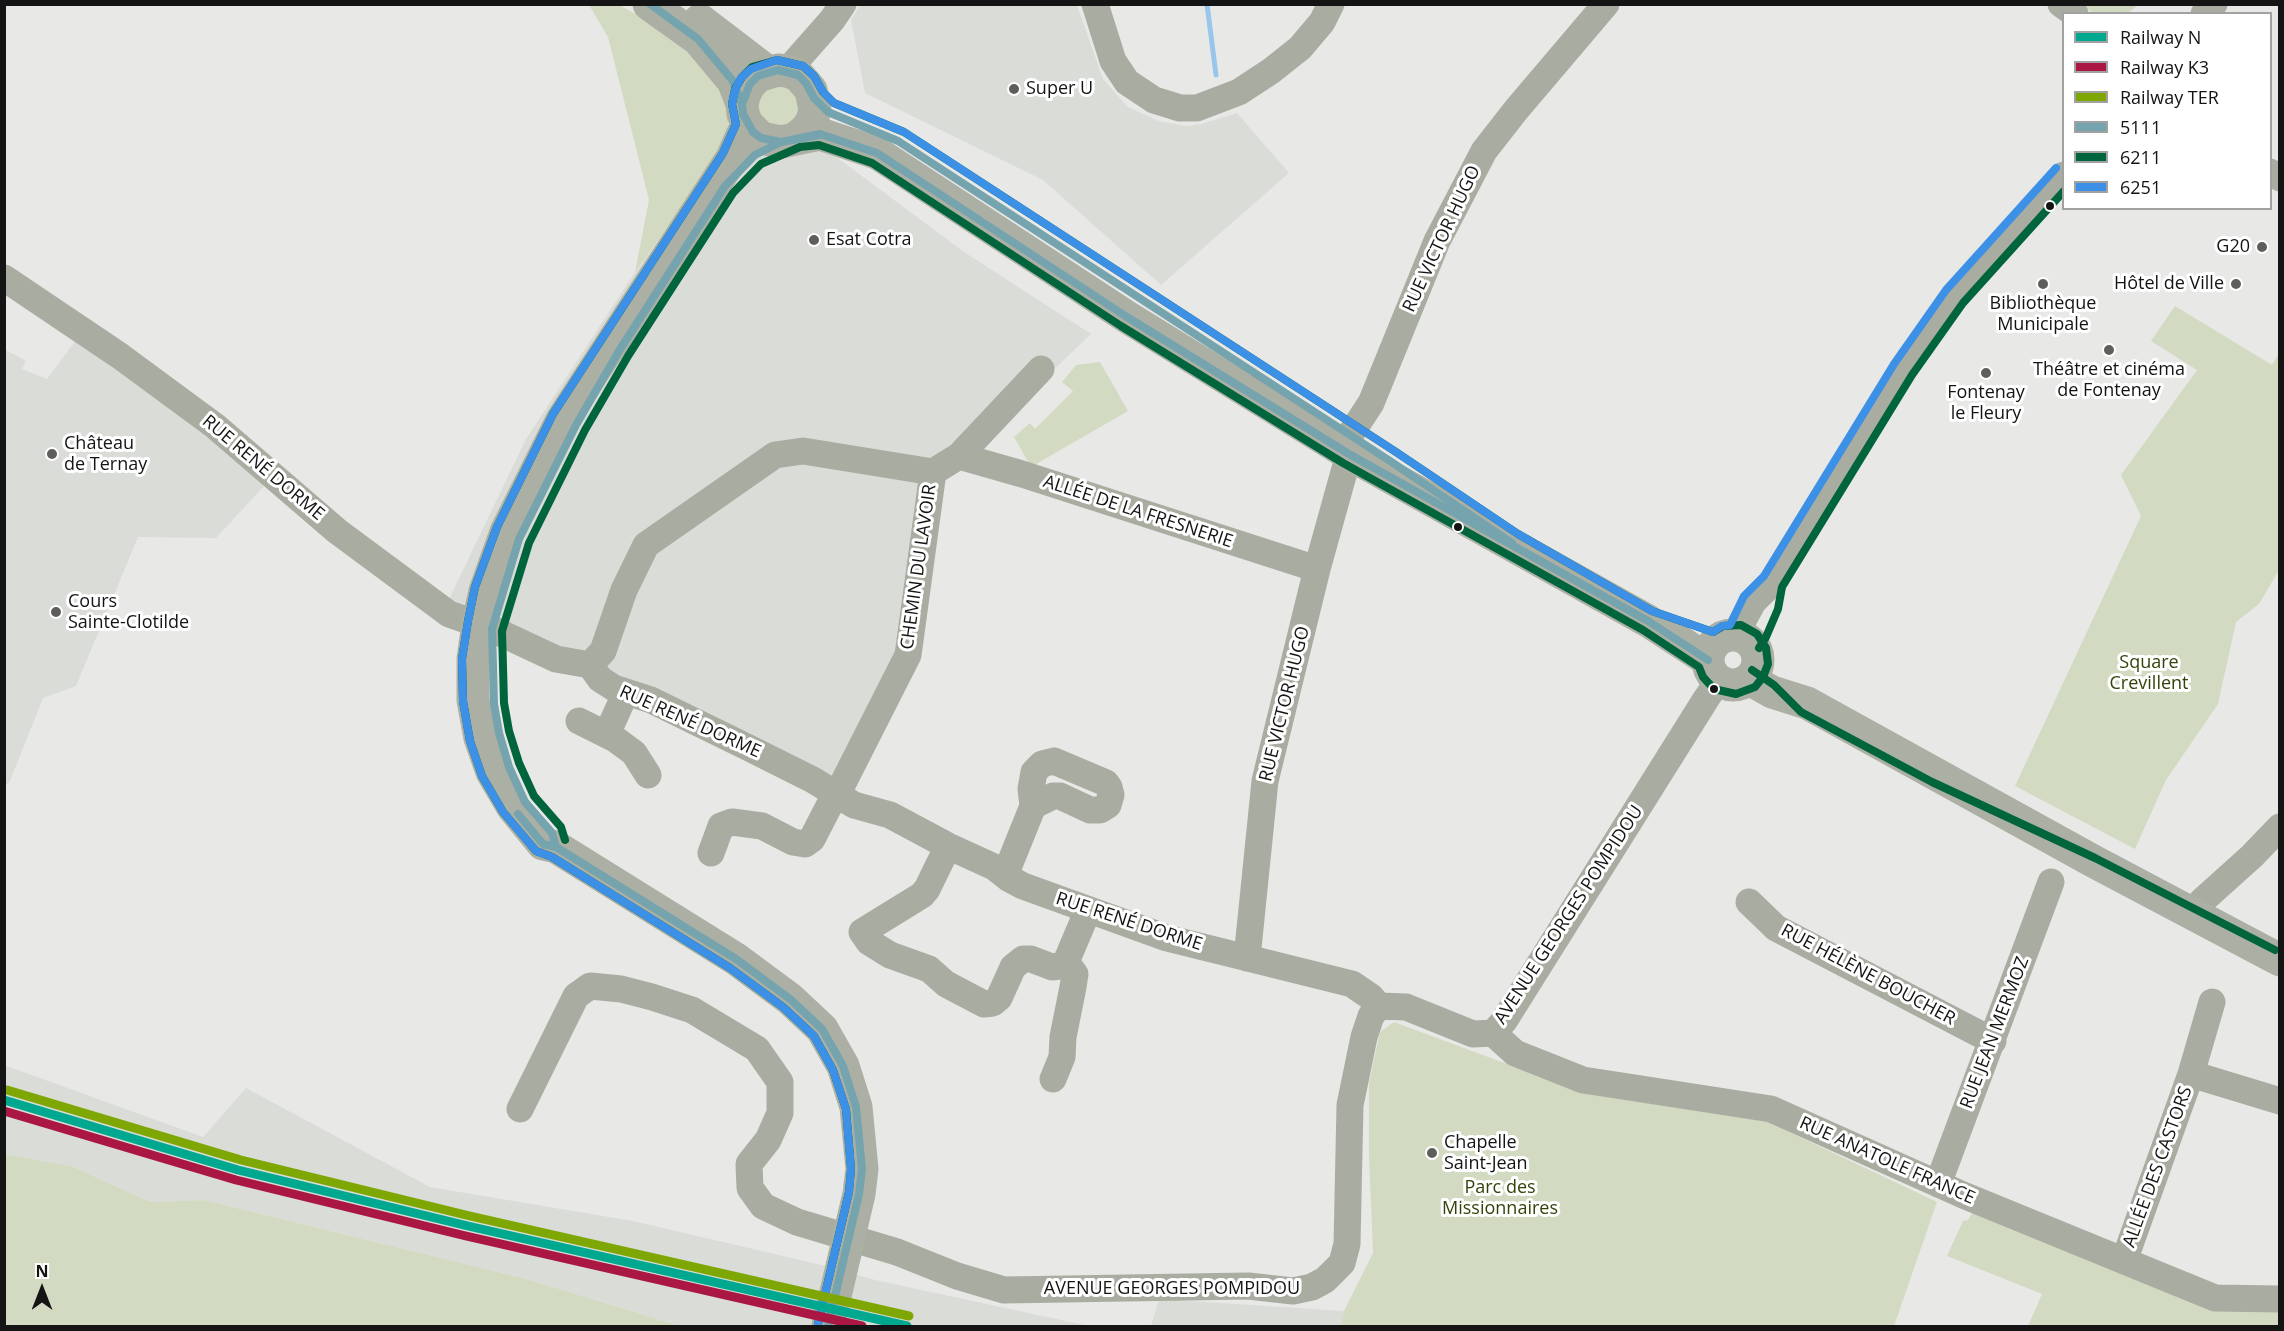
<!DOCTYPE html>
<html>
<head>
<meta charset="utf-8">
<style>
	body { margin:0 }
	#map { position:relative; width:2284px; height:1331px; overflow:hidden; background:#e8e8e7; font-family:"Open Sans",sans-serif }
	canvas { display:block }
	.frame { position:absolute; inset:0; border:6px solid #131413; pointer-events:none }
	.legend { position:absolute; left:2062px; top:12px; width:210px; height:198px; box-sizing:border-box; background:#fff; border:2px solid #a1a1a1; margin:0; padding:8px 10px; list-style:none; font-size:18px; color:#131413 }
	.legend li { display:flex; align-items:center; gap:12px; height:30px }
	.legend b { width:30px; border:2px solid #a1a1a1 }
	.north { position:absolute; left:12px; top:1259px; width:60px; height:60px; -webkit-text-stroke:4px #fff; paint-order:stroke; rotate:0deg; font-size:16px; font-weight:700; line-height:24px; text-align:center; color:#131413 }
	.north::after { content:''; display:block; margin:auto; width:21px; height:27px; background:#131413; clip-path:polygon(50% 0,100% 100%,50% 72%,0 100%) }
</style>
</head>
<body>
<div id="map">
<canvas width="2284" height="1331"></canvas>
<div class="frame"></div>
<ul class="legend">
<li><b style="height:8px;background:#00a88f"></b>Railway N</li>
<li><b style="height:8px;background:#aa1743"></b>Railway K3</li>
<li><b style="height:8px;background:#7ea704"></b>Railway TER</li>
<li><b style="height:8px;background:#76a4ae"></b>5111</li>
<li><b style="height:8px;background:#00643c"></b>6211</li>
<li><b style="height:8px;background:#3c91e6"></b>6251</li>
</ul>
<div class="north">N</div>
</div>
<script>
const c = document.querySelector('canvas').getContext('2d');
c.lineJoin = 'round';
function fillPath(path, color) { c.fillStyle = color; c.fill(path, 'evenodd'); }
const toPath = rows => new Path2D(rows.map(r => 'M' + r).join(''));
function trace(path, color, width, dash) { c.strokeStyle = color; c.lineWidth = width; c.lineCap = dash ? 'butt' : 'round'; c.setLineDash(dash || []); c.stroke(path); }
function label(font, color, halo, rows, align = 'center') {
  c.font = font + ' "Open Sans",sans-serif'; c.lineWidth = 6; c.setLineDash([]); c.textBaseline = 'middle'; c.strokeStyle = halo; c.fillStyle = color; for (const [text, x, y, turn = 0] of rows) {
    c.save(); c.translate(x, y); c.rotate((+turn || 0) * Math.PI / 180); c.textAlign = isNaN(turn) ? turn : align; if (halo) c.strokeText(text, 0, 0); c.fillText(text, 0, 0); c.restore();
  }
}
fillPath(toPath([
	[861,4,1077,5,1103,79,1128,107,1159,121,1186,126,1201,124,1237,113,1289,173,1161,285,1043,180,865,93,851,20],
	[757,98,964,252,1091,334,972,448,921,502,904,640,841,771,826,777,616,676,449,599,526,439,635,272,725,148],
	[76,340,178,410,264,486,216,538,138,537,76,686,43,698,9,783,5,784,4,353,6,350,26,361,22,369,47,379],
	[4,1065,203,1137,246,1088,430,1187,633,1221,826,1266,875,1280,1089,1326,681,1326,523,1278,204,1200,151,1202,71,1166,5,1154],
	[1159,1299,1344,1311,1341,1326,1151,1326]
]), '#daddd7');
fillPath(toPath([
	[589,5,619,5,647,20,708,65,729,115,725,148,635,272,649,200,608,37],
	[2079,5,2138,5,2127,14,2094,13],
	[780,81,803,102,794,125,763,127,753,97],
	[2175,306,2272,365,2279,353,2279,570,2259,604,2236,622,2218,704,2166,780,2135,849,2015,786,2141,516,2121,475,2197,370,2151,341],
	[1100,362,1128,411,1031,467,1014,437,1030,423,1035,429,1073,391,1062,382,1076,365],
	[1394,1022,1588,1094,1768,1122,1937,1202,1894,1326,1341,1326,1344,1311,1373,1253,1369,1156,1369,1083,1380,1032],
	[5,1154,71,1166,151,1202,204,1200,523,1278,681,1326,5,1326],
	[1972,1213,2205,1307,2279,1309,2279,1326,2028,1326,2042,1294,1947,1256,1963,1221,1968,1220]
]), '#d2dbc2');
trace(toPath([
	[1207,4,1216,75]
]), '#98c6ec', 5);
trace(toPath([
	[1095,4,1113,61,1127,82,1154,100,1180,108,1197,108,1239,92,1271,71,1300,48,1322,22,1331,4],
	[2061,4,2075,14],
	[2204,14,2214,4],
	[787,71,832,20,843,4],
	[2270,172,2280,178],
	[4,278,120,356,215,426,337,531,449,614,492,629,556,659,590,665,600,679,614,688,651,700,747,747,813,780,854,805,890,815,948,846,994,867,1008,878,1023,886,1167,938,1352,984,1371,997,1379,1006],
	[1350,435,1371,403,1437,241,1484,151,1516,110,1606,4],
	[959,456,1022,474,1317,569],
	[1738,635,1741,624,1753,602,1772,583,1903,369,1955,296,2064,175],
	[590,665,603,651,624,590,646,545,775,455,803,451,933,472],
	[579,721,615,739,634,753,648,775],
	[607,734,626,692],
	[1054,761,1106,783,1109,787,1111,795,1108,805,1100,810,1090,810,1060,796,1053,796,1033,806,1031,789,1034,772,1042,764,1054,761],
	[948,846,927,889,922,895,862,932,869,942,890,955,929,969,946,984,984,1004,993,1003,999,998,1013,967,1023,959,1031,959,1052,967,1060,966,1066,962,1088,910],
	[711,853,721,826,732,822,762,826,793,842,805,844,812,839,829,806,837,795,908,655,933,472,959,456,1041,369],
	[1002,873,1010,863,1033,806],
	[2202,901,2252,856,2280,827],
	[1749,902,1776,928,1993,1041],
	[1247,958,1265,781,1317,569,1349,454],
	[1379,1006,1406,1007,1473,1034,1493,1033,1504,1021,1706,699,1719,680],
	[1493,1033,1515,1053,1583,1080,1771,1109,1963,1195,2215,1298,2280,1299],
	[2191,1074,2280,1101],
	[1053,1079,1062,1057,1063,1037,1073,987,1075,974,1066,962],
	[520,1109,576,996,590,986,621,989,652,997,692,1010,757,1049,780,1082,780,1113,768,1140,749,1164,750,1188,763,1206,797,1222,897,1252,957,1276,1004,1290,1248,1286,1293,1291,1312,1287,1325,1280,1342,1263,1347,1244,1350,1105,1364,1037,1371,1016,1379,1006],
	[1938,1184,2051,882],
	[2124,1261,2191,1074,2212,1002]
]), '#a9ada1', 27);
trace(toPath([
	[649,4,698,39,733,81,742,104],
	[700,20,768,72],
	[747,124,732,158,562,420,506,532,485,591,478,623,473,659,473,700,480,738,492,772,512,806,543,844,556,847,736,959,790,999,822,1029,843,1066,856,1107,862,1169,859,1194,828,1326],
	[797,137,806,130,812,121,815,110,811,90,798,75,787,71,778,70,758,76,750,84,745,93,742,104,743,114,747,124,761,138,781,142,820,134,877,153,1127,317,1349,454,1648,621,1708,660],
	'1708 660a25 25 0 1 1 50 0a25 25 0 1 1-50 0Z',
	[1749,679,1772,692,1807,703,2093,861,2280,960]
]), '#acb0a4', 33);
trace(toPath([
	[650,4,698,39,733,81,742,104],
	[1512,543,1390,461,898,141,828,112,814,98,806,83,798,75,778,70,758,76,750,84,742,104,743,114,753,132,761,138,781,142,820,134,877,153,1127,317,1349,454,1648,621,1708,660],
	[518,814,543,844,556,847,736,959,790,999,822,1029,843,1066,856,1107,862,1169,859,1194,828,1326],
	[556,847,552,833,525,802,509,767,499,733,494,704,492,629,519,539,576,425,619,351,725,186,755,155,781,142,819,135]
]), '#76a4ae', 8);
trace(toPath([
	[1759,648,1766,637,1778,609,1782,587,1912,375,1963,303,2064,191],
	[1752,670,1774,685,1801,712,1932,782,2095,858,2275,950],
	[565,840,561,827,534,796,519,763,509,731,504,703,502,631,529,543,585,430,628,356,733,193,761,164,800,147,819,145,872,163,1121,326,1343,463,1643,630,1699,667,1703,677,1714,689,1736,694,1755,687,1763,677,1768,664,1766,648,1757,634,1741,625,1723,626,1713,632,1652,611,1518,534,1396,452,904,132,834,103,823,92,814,76,803,66,777,60,752,67,742,77,735,89,732,104,736,124,723,153,553,414,497,527,475,587,468,621,462,659,463,701,470,741,482,776,503,812,536,851,552,857,730,968,783,1007,814,1036,833,1070,846,1109,851,1169,849,1192,818,1324]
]), '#00643c', 8);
trace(toPath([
	[818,1324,849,1192,851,1169,846,1109,833,1070,814,1036,783,1007,730,968,552,857,536,851,503,812,482,776,470,741,463,701,462,659,468,621,475,587,497,527,553,414,723,153,736,124,732,104,735,90,741,78,751,69,777,60,803,66,814,76,823,92,834,103,904,132,1396,452,1518,534,1652,611,1713,632,1722,626,1730,625,1744,596,1764,576,1894,364,1946,290,2056,168]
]), '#3c91e6', 8);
trace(toPath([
	[4,1100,238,1170,468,1226,907,1326]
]), '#00a88f', 9);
trace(toPath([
	[4,1111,236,1180,466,1236,862,1326]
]), '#aa1743', 9);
trace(toPath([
	[7,1090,241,1160,470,1216,909,1316]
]), '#7ea704', 9);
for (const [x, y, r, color] of [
	[1014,89,6,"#5e5e5d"],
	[2050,206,5,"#131413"],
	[814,240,6,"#5e5e5d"],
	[2262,247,6,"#5e5e5d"],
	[2043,284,6,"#5e5e5d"],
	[2236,284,6,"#5e5e5d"],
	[2109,350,6,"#5e5e5d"],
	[1986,373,6,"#5e5e5d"],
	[52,454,6,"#5e5e5d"],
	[1458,527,5,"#131413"],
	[56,612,6,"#5e5e5d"],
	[1714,689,5,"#131413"],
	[1432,1153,6,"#5e5e5d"]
]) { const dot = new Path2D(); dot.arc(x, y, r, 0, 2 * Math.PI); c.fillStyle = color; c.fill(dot); trace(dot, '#fff', 2); }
label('18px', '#131413', '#fff', [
	["Super U",1026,89],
	["Esat Cotra",826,240],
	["G20",2250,247,"right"],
	["Hôtel de Ville",2224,284,"right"],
	["Bibliothèque",2043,304,"center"],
	["Municipale",2043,325,"center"],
	["Théâtre et cinéma",2109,370,"center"],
	["de Fontenay",2109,391,"center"],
	["Fontenay",1986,393,"center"],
	["le Fleury",1986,414,"center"],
	["Château",64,444],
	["de Ternay",64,465],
	["Cours",68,602],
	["Sainte-Clotilde",68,623],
	["Chapelle",1444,1143],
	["Saint-Jean",1444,1164]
], 'left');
label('18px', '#131413', '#fff', [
	["RUE VICTOR HUGO",1442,239,-65],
	["RUE RENÉ DORME",263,468,40],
	["ALLÉE DE LA FRESNERIE",1138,512,18],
	["CHEMIN DU LAVOIR",919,567,-82],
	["RUE VICTOR HUGO",1285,704,-76],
	["RUE RENÉ DORME",690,722,24],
	["AVENUE GEORGES POMPIDOU",1569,915,-57],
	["RUE RENÉ DORME",1129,922,18],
	["RUE HÉLÈNE BOUCHER",1868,975,28],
	["RUE JEAN MERMOZ",1995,1033,-69],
	["RUE ANATOLE FRANCE",1887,1161,24],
	["ALLÉE DES CASTORS",2158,1167,-70],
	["AVENUE GEORGES POMPIDOU",1172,1289]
]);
label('18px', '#32430a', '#fff', [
	["Square",2149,663],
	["Crevillent",2149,684],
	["Parc des",1500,1188],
	["Missionnaires",1500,1209]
]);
</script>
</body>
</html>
